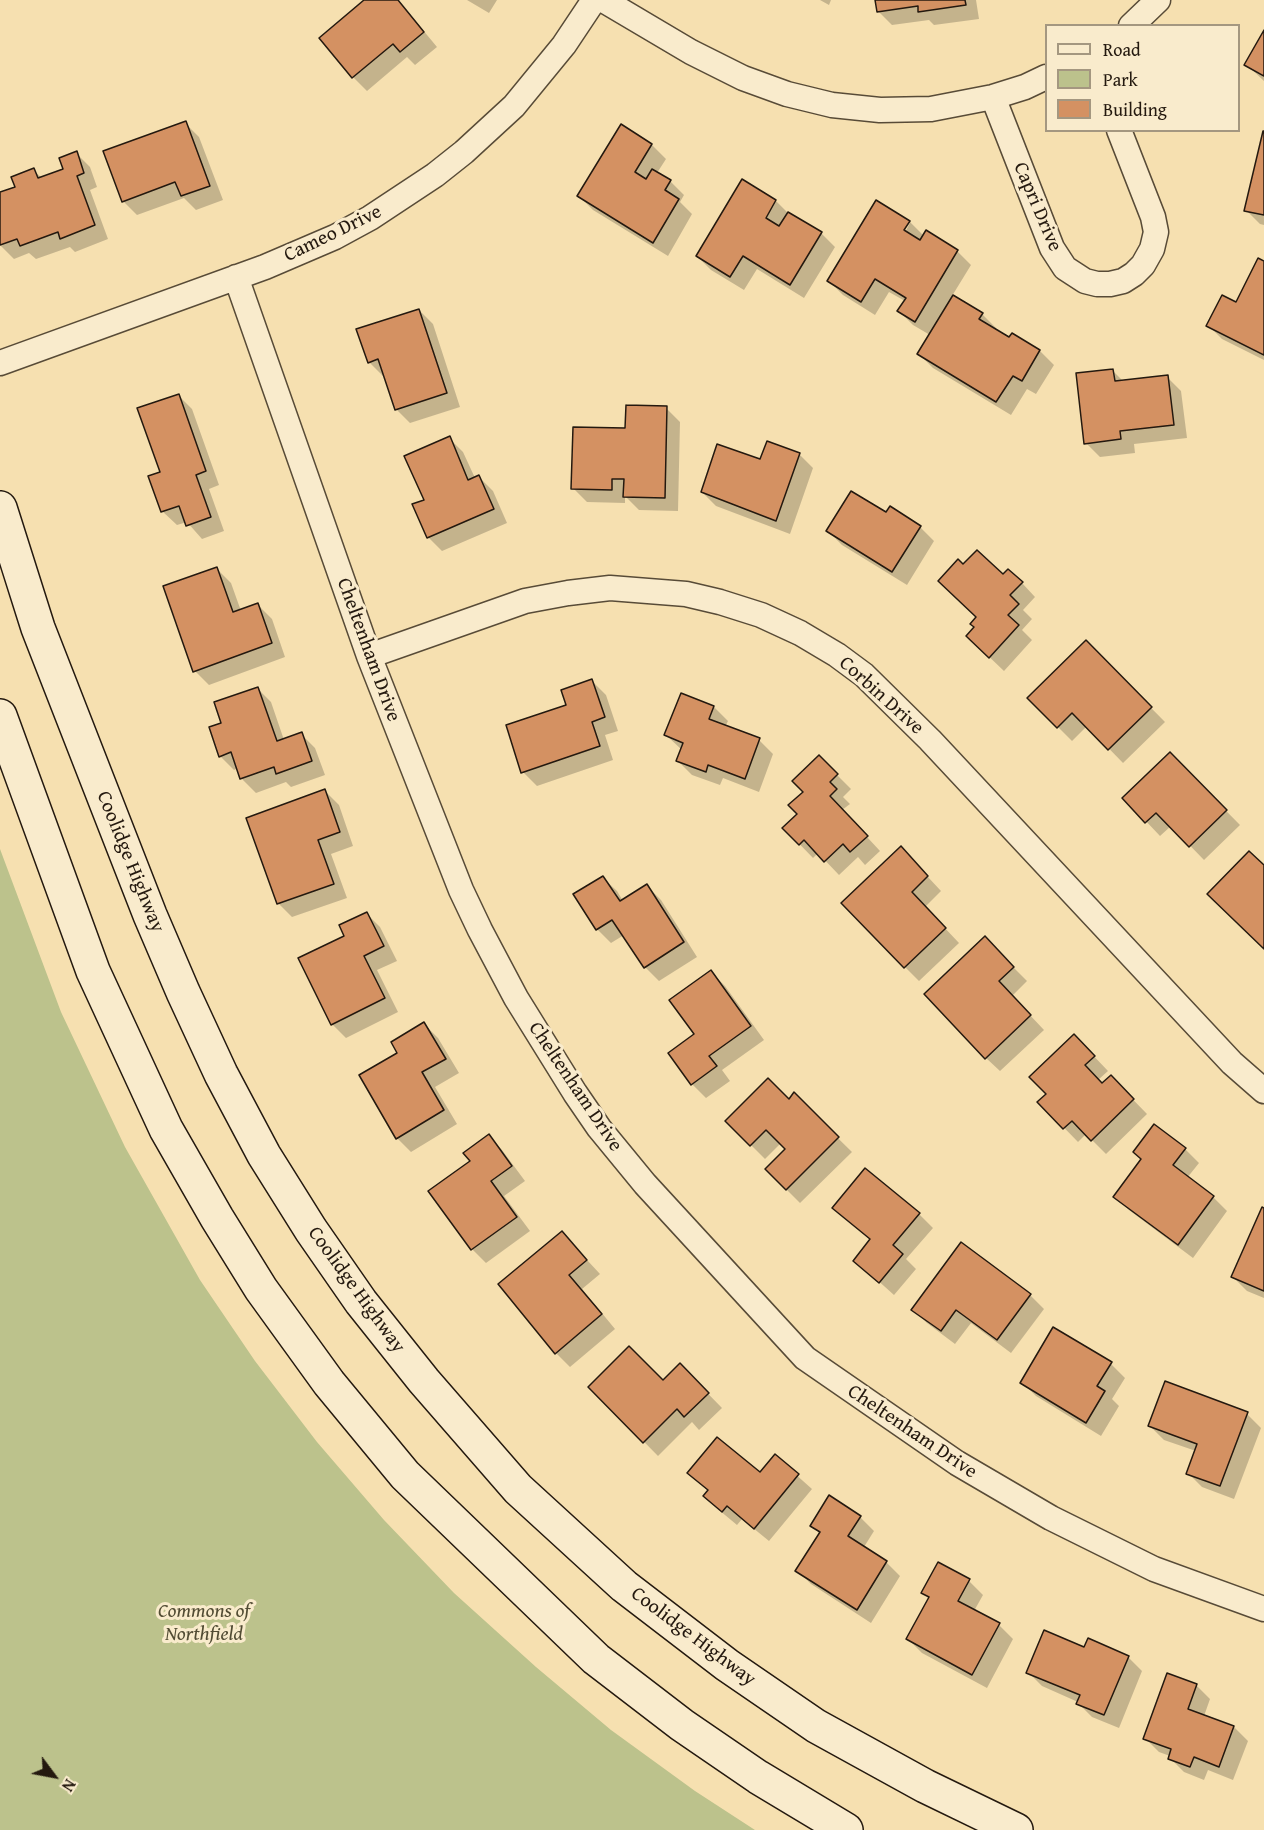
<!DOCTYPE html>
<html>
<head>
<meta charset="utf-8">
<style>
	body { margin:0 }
	#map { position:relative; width:1264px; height:1830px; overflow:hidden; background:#f6e0b0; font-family:"Gentium Book Plus",serif }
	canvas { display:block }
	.legend { position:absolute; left:1045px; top:24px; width:195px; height:108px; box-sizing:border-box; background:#f9ebcc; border:2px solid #a49780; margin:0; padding:8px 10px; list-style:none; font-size:18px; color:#24190f }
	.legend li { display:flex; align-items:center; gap:12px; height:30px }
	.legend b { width:30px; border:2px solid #a49780 }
	.north { position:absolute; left:24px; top:1746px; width:60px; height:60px; -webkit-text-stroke:4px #f9ebcc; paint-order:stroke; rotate:122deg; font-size:16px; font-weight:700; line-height:24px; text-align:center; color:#24190f }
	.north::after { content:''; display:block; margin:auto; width:21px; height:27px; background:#24190f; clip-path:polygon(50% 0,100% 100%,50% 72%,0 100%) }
</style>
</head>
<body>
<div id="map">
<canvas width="1264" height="1830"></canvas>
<ul class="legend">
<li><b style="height:8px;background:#f9ebcc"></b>Road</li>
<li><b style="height:16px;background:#bcc28c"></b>Park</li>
<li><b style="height:16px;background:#d49162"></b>Building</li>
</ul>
<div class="north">N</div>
</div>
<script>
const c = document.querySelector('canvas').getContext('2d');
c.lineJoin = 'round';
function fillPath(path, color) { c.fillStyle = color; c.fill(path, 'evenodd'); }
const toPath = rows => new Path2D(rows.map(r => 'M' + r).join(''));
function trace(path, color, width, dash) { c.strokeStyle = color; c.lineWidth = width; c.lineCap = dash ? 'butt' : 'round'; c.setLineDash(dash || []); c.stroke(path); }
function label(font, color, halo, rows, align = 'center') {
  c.font = font + ' "Gentium Book Plus",serif'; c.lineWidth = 6; c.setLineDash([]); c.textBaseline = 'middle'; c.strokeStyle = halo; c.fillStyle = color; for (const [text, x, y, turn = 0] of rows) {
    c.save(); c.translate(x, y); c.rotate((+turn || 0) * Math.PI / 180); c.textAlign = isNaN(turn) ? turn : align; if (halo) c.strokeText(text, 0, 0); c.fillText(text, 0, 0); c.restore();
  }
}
fillPath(toPath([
	[0,849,61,1012,125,1147,200,1280,255,1361,317,1442,384,1520,454,1593,536,1667,611,1730,695,1791,755,1830,0,1830]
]), '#bcc28c');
fillPath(toPath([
	[366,0,398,0,437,47,415,65,407,57,367,91,353,77],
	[467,0,497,0,489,13],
	[820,0,831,0,829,5],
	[877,0,976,0,979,19,934,25,929,20,892,25,878,11],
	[1264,33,1264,81,1246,64],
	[185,123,199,137,223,200,196,210,184,198,137,215,123,201],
	[621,126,652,145,666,159,657,173,670,181,684,195,680,202,692,214,668,256,593,210,579,196],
	[1264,134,1264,225,1260,224,1246,210],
	[76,153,90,167,97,187,90,190,108,239,75,252,70,247,36,259,29,253,14,259,0,245,0,194,17,188,33,170,42,178,65,170],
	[743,181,776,201,789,214,821,233,835,247,804,298,757,269,744,290,711,270,697,256],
	[877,202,910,222,924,236,926,232,957,251,971,265,952,296,982,314,996,328,995,330,1009,339,1012,335,1040,351,1054,365,1036,394,1027,389,1011,415,933,368,919,354,930,335,913,325,899,311,905,301,889,292,875,315,843,295,829,281],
	[907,223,910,223,902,238,899,236],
	[1264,263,1264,360,1222,339,1208,325,1237,304],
	[419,310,433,324,460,407,410,423,396,409,385,375,383,376,369,362],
	[1113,371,1124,382,1167,377,1181,391,1187,438,1134,444,1135,453,1100,457,1086,443],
	[178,395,192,409,219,485,209,489,224,531,202,539,187,522,177,525,162,511,162,473],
	[666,408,680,422,678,511,639,510,625,496,625,503,587,502,573,488,627,430],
	[449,438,463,452,475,478,479,477,493,491,507,523,442,551,428,537,426,500],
	[799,454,813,468,790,534,716,506,702,492,761,461],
	[886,514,920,527,934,541,907,585,842,545,828,531],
	[963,566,1022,583,1035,597,1023,610,1032,619,1022,630,1032,640,1004,671,982,650,976,627,978,617],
	[217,569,231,583,241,611,258,605,272,619,285,657,209,685,195,671],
	[1086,642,1165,722,1123,763,1087,726,1072,741,1029,698],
	[592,681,606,695,618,731,605,735,613,760,537,786,523,772,568,706],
	[257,688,271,702,284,740,301,734,315,748,325,775,291,787,286,782,256,793,242,779,238,768,234,770,220,756,223,724],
	[682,695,714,707,728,721,725,727,759,740,773,754,759,792,723,778,720,785,692,775,678,761,682,750,666,735],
	[1170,754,1240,825,1204,860,1171,826,1160,836,1124,798],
	[819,757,851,789,843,797,850,804,842,810,880,851,865,865,858,857,839,875,818,853,813,858,784,828,799,814],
	[325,791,339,805,353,846,331,854,347,898,292,917,278,903],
	[914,862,941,891,925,907,959,943,919,981,905,967],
	[603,878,617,891,623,901,647,886,661,900,697,957,659,981,645,967,624,935,611,943,597,929,575,895],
	[366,913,380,927,397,961,377,970,398,1012,346,1038,332,1024,346,936],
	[998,952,1027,981,1012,996,1044,1030,1000,1071,986,1058],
	[711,972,725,986,764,1040,722,1070,730,1081,706,1098,692,1084,696,1035],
	[424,1024,438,1038,459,1073,435,1087,457,1124,411,1152,397,1138,399,1053],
	[1088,1050,1108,1071,1098,1080,1103,1085,1111,1077,1147,1114,1106,1154,1086,1134,1078,1142,1039,1102],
	[794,1095,852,1152,800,1203,767,1170,787,1149,781,1143,765,1159,727,1121,789,1101],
	[489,1136,502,1150,525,1181,504,1196,530,1231,486,1263,472,1249,472,1161],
	[1185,1149,1199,1163,1187,1178,1213,1197,1227,1211,1193,1258,1129,1210,1115,1196],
	[834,1208,919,1214,933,1228,906,1259,916,1269,894,1295,855,1260,871,1241],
	[1264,1210,1264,1298,1247,1291,1233,1277],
	[562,1233,600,1274,582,1289,615,1329,570,1367,556,1353],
	[1030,1295,1044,1309,1011,1353,971,1323,955,1344,927,1323,913,1310],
	[1111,1364,1125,1378,1112,1399,1119,1406,1101,1436,1036,1396,1022,1382],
	[680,1365,722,1408,699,1430,692,1422,658,1456,590,1387,663,1382],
	[1247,1414,1261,1428,1234,1499,1202,1487,1188,1473,1196,1451,1164,1440,1150,1426],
	[775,1456,812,1489,769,1541,742,1519,737,1525,719,1510,705,1496,709,1492,689,1473,760,1474],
	[860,1517,874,1531,864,1547,886,1562,900,1576,871,1623,811,1584,797,1570,820,1534,812,1525],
	[969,1581,983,1595,974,1611,999,1625,1013,1639,987,1688,922,1653,908,1639,930,1599,923,1593],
	[1085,1649,1128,1657,1142,1671,1119,1728,1092,1717,1078,1703,1078,1702,1042,1686,1028,1672],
	[1196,1685,1210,1699,1204,1716,1234,1727,1248,1741,1233,1780,1208,1770,1204,1780,1184,1772,1170,1758,1170,1756,1159,1752,1145,1738]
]), '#0003');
const building = toPath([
	[364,0,398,0,424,32,400,52,393,44,352,78,319,38,364,0],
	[875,0,965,0,966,5,918,12,918,6,877,12,875,0],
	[1264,30,1264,76,1244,65,1264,30],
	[186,121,210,186,181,196,175,182,122,202,103,151,186,121],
	[621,124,652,144,635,172,646,179,652,169,671,180,665,190,679,199,653,243,577,196,621,124],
	[1263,131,1264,131,1264,215,1244,211,1263,131],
	[77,151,84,173,77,176,95,225,60,239,58,232,20,246,17,239,0,245,0,192,15,187,11,177,34,168,38,178,63,169,59,158,77,151],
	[742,179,776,200,766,218,779,226,788,212,822,232,790,285,743,256,730,277,696,256,742,179],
	[876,200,910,221,904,230,920,240,926,230,958,250,915,322,897,311,906,298,875,279,861,302,827,281,876,200],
	[1258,258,1264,261,1264,355,1206,326,1222,295,1236,302,1258,258],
	[953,295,983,313,979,319,1009,337,1012,333,1040,350,1022,381,1013,376,996,402,917,354,953,295],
	[419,309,447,393,395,410,378,359,368,363,356,329,419,309],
	[1113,369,1115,381,1168,375,1174,425,1120,431,1121,439,1084,444,1076,373,1113,369],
	[179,394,206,471,196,475,211,517,186,526,179,506,161,512,148,476,160,472,137,408,179,394],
	[626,405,667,406,665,498,623,497,624,479,612,479,612,490,571,489,573,427,625,428,626,405],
	[450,436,468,480,479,475,494,509,427,538,412,504,424,500,404,456,450,436],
	[767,441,800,453,776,521,701,492,717,444,760,459,767,441],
	[851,491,886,512,890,506,921,526,892,572,826,531,851,491],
	[977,550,1003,574,1008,569,1023,582,1010,595,1019,604,1008,615,1019,625,989,658,966,636,974,627,970,624,976,617,938,581,958,559,963,564,977,550],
	[217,567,233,612,258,603,272,643,193,672,163,586,217,567],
	[1086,640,1152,707,1108,750,1072,713,1057,728,1027,698,1086,640],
	[592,679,605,717,592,722,600,746,521,773,506,725,566,705,561,690,592,679],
	[258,687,277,741,302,732,312,761,276,774,274,767,240,779,231,752,219,757,209,727,221,723,214,702,258,687],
	[681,693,714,706,709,719,760,738,745,779,708,765,706,772,676,761,683,743,664,735,681,693],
	[1170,752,1227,810,1189,847,1156,813,1145,823,1122,798,1170,752],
	[819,755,838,774,830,782,837,789,830,796,868,836,850,852,843,844,824,862,804,840,799,845,782,828,797,814,788,805,803,792,792,781,819,755],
	[325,789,340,832,318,840,334,884,277,904,246,818,325,789],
	[901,846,928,876,912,892,946,928,904,968,841,903,901,846],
	[1249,851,1264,865,1264,949,1207,894,1249,851],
	[603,876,620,901,647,884,684,942,644,968,612,920,596,930,573,894,603,876],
	[367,912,384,946,364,956,385,998,331,1025,298,958,344,936,339,925,367,912],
	[985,936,1014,967,999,981,1031,1015,985,1059,924,994,985,936],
	[711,970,751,1026,709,1056,717,1066,691,1085,668,1053,694,1034,669,1000,711,970],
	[424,1022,446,1059,422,1072,444,1110,396,1139,359,1075,397,1053,391,1042,424,1022],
	[1074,1034,1095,1056,1085,1065,1102,1083,1111,1075,1134,1099,1091,1141,1072,1121,1063,1129,1037,1102,1046,1094,1029,1077,1074,1034],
	[768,1078,789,1099,794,1092,839,1137,786,1190,765,1169,785,1149,766,1130,750,1146,725,1121,768,1078],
	[1154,1124,1186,1148,1173,1165,1214,1196,1178,1245,1113,1197,1141,1159,1133,1152,1154,1124],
	[489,1134,512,1166,491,1181,517,1217,471,1250,428,1191,470,1161,463,1153,489,1134],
	[865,1168,920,1213,893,1245,903,1254,879,1283,853,1261,870,1239,832,1208,865,1168],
	[1262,1207,1264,1208,1264,1291,1231,1277,1262,1207],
	[562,1231,587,1260,569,1275,602,1314,555,1354,498,1284,562,1231],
	[961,1242,1031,1294,997,1340,956,1310,941,1331,911,1310,961,1242],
	[1053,1327,1112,1362,1097,1386,1105,1391,1086,1423,1020,1383,1053,1327],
	[629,1346,663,1380,680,1363,709,1393,684,1417,677,1409,643,1443,588,1387,629,1346],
	[1165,1381,1248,1412,1220,1486,1186,1474,1197,1444,1148,1426,1165,1381],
	[717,1437,760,1472,775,1454,799,1474,754,1529,727,1506,722,1512,703,1496,708,1490,687,1473,717,1437],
	[829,1495,861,1516,848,1536,887,1561,857,1610,795,1571,820,1532,810,1526,829,1495],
	[938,1562,970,1579,958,1601,1000,1623,972,1675,906,1639,929,1597,921,1593,938,1562],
	[1044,1630,1084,1647,1088,1638,1129,1656,1104,1715,1076,1704,1080,1695,1026,1673,1044,1630],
	[1167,1673,1197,1684,1188,1709,1234,1726,1219,1767,1194,1757,1190,1767,1168,1759,1171,1749,1143,1739,1167,1673]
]);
fillPath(building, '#d49162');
trace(building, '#24190f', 1.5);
const street = toPath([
	[603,0,691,52,743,78,787,94,832,105,880,110,931,109,993,97,1025,87,1046,77],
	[1131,26,1158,0],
	[993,97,1052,248,1065,268,1085,281,1097,284,1110,284,1123,281,1134,274,1143,265,1152,249,1156,232,1153,217,1119,130],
	[236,277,369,656,461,890,480,930,516,998,575,1093,599,1128,645,1184,805,1358,957,1463,1051,1518,1154,1569,1264,1609],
	[0,363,265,267,335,237,370,218,435,175,464,152,514,106,564,45,594,0],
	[369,656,525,601,568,593,610,588,686,594,720,602,761,615,800,633,837,655,864,675,930,740,1232,1063,1264,1091]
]);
const secondary = toPath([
	[0,508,38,628,150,915,183,992,221,1074,264,1155,311,1230,361,1302,424,1381,518,1489,624,1586,727,1665,816,1726,925,1786,1016,1830],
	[0,716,93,971,166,1129,217,1218,261,1289,329,1383,405,1475,596,1659,682,1725,758,1777,846,1830]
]);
trace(street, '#584b37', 27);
trace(secondary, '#24190f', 36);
trace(street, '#f9ebcc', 24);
trace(secondary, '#f9ebcc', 33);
label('20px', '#24190f', '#f9ebcc', [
	["Capri Drive",1037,207,67],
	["Cameo Drive",333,234,-26],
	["Cheltenham Drive",368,650,70],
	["Corbin Drive",881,696,42],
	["Coolidge Highway",130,862,68],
	["Cheltenham Drive",575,1087,56],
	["Coolidge Highway",356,1290,54],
	["Cheltenham Drive",912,1432,34],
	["Coolidge Highway",693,1637,37]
]);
label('italic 20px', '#524c34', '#f9ebcc', [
	["Commons of",204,1612],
	["Northfield",204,1635]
]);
</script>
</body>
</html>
